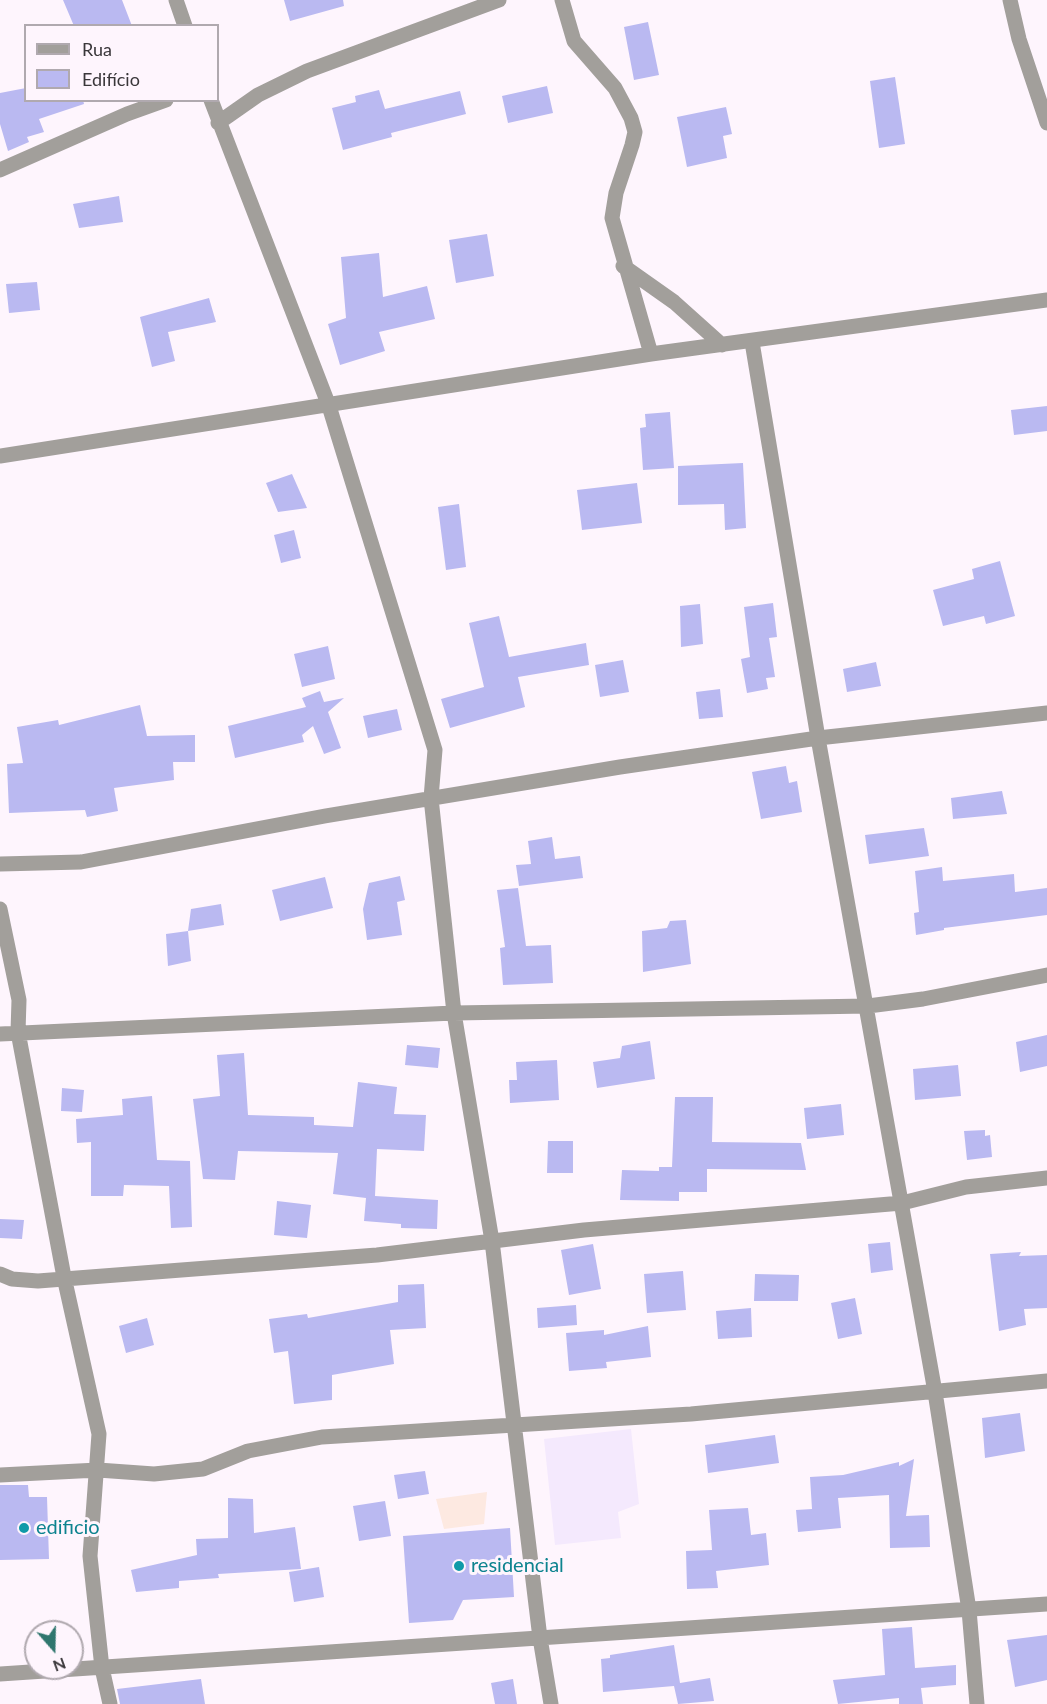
<!DOCTYPE html>
<html>
<head>
<meta charset="utf-8">
<style>
	body { margin:0 }
	#map { position:relative; width:1047px; height:1704px; overflow:hidden; background:#fef5fd; font-family:Lato,sans-serif }
	canvas { display:block }
	.legend { position:absolute; left:24px; top:24px; width:195px; height:78px; box-sizing:border-box; background:#fef5fd; border:2px solid #b0a9af; margin:0; padding:8px 10px; list-style:none; font-size:18px; color:#3a373a }
	.legend li { display:flex; align-items:center; gap:12px; height:30px }
	.legend b { width:30px; border:2px solid #b0a9af }
	.north { position:absolute; left:24px; top:1620px; width:60px; height:60px; box-sizing:border-box; background:#fef5fd; border:2px solid #b0a9af; border-radius:50%; rotate:160deg; font-size:16px; font-weight:700; line-height:24px; text-align:center; color:#3a373a }
	.north::after { content:''; display:block; margin:auto; width:21px; height:27px; background:#2f766e; clip-path:polygon(50% 0,100% 100%,50% 72%,0 100%) }
</style>
</head>
<body>
<div id="map">
<canvas width="1047" height="1704"></canvas>
<ul class="legend">
<li><b style="height:8px;background:#a29f9b"></b>Rua</li>
<li><b style="height:16px;background:#bab9f1"></b>Edifício</li>
</ul>
<div class="north">N</div>
</div>
<script>
const c = document.querySelector('canvas').getContext('2d');
c.lineJoin = 'round';
function fillPath(path, color) { c.fillStyle = color; c.fill(path, 'evenodd'); }
const toPath = rows => new Path2D(rows.map(r => 'M' + r).join(''));
function trace(path, color, width, dash) { c.strokeStyle = color; c.lineWidth = width; c.lineCap = dash ? 'butt' : 'round'; c.setLineDash(dash || []); c.stroke(path); }
function label(font, color, halo, rows, align = 'center') {
  c.font = font + ' Lato,sans-serif'; c.lineWidth = 6; c.setLineDash([]); c.textBaseline = 'middle'; c.strokeStyle = halo; c.fillStyle = color; for (const [text, x, y, turn = 0] of rows) {
    c.save(); c.translate(x, y); c.rotate((+turn || 0) * Math.PI / 180); c.textAlign = isNaN(turn) ? turn : align; if (halo) c.strokeText(text, 0, 0); c.fillText(text, 0, 0); c.restore();
  }
}
fillPath(toPath([
	[631,1429,639,1504,618,1512,621,1538,555,1545,544,1439]
]), '#f4e9fd');
fillPath(toPath([
	[487,1492,484,1524,444,1529,436,1499]
]), '#fde9e1');
fillPath(toPath([
	[63,0,122,0,132,26,74,26],
	[284,0,343,0,344,6,290,21],
	[648,22,659,75,634,80,624,27],
	[895,77,905,144,879,148,870,81],
	[547,86,553,113,508,123,502,96],
	[26,88,26,100,83,100,84,104,39,119,44,132,27,137,29,142,8,151,0,124,0,93],
	[379,90,385,109,460,91,466,114,391,133,392,137,343,150,332,108,356,102,355,96],
	[726,107,732,134,723,136,727,158,687,167,677,117],
	[119,196,123,222,79,228,73,204],
	[487,234,494,276,456,283,449,240],
	[379,253,383,297,427,286,435,319,379,332,385,351,340,365,328,324,346,318,341,257],
	[37,282,40,310,9,313,6,284],
	[209,298,216,322,168,332,175,361,152,367,140,317],
	[1047,406,1047,431,1014,435,1011,410],
	[670,412,674,468,643,470,640,428,646,427,645,414],
	[743,463,746,528,725,530,724,504,678,505,678,466],
	[292,474,307,508,278,512,266,483],
	[637,483,642,523,582,530,577,490],
	[459,504,466,567,446,570,438,507],
	[294,530,301,558,281,563,274,535],
	[1000,561,1015,616,986,624,984,616,943,626,933,590,974,579,972,569],
	[773,603,777,637,769,638,775,677,766,678,768,689,747,693,741,659,750,657,744,607],
	[700,604,703,644,681,647,680,606],
	[499,616,509,657,586,643,589,665,518,677,525,707,450,728,441,699,484,687,469,623],
	[328,646,335,679,302,687,294,654],
	[623,660,629,692,600,697,595,665],
	[876,662,881,686,847,692,843,669],
	[720,689,723,717,699,719,696,692],
	[320,691,324,702,344,698,328,712,341,748,324,754,313,726,302,735,304,742,235,758,228,726,306,707,302,698],
	[140,705,147,736,195,735,195,762,173,762,174,780,114,788,118,811,87,817,85,810,9,813,7,764,23,763,17,727,58,720,59,725],
	[397,709,402,730,368,738,363,716],
	[786,766,789,783,797,781,802,812,761,819,752,772],
	[1002,791,1007,814,953,819,951,798],
	[924,828,929,856,869,864,865,835],
	[552,837,555,859,580,856,583,878,519,886,516,865,531,864,528,841],
	[942,867,943,881,1014,874,1015,892,1047,888,1047,915,944,928,944,930,916,935,914,913,919,912,915,871],
	[400,876,405,900,397,902,402,935,367,940,363,909,369,883],
	[325,877,333,908,280,921,272,890],
	[518,888,526,946,551,945,553,983,503,985,500,948,505,947,497,890],
	[221,904,224,925,188,931,191,909],
	[686,920,691,964,643,972,642,931,667,928,670,921],
	[188,931,191,961,168,966,166,934],
	[1047,1035,1047,1066,1020,1072,1016,1042],
	[650,1041,655,1079,597,1088,593,1062,620,1058,622,1046],
	[407,1045,440,1048,438,1068,405,1065],
	[244,1053,248,1115,314,1117,314,1125,353,1127,358,1082,397,1087,394,1114,426,1115,424,1151,377,1149,375,1196,438,1200,437,1229,401,1228,401,1224,364,1221,366,1198,333,1194,338,1153,238,1151,235,1180,203,1179,193,1099,220,1096,217,1055],
	[557,1060,559,1100,510,1103,509,1080,517,1080,516,1062],
	[958,1065,961,1096,915,1100,913,1069],
	[62,1088,84,1090,82,1112,61,1111],
	[152,1096,157,1160,190,1161,192,1227,171,1228,169,1186,124,1185,123,1196,91,1196,91,1142,77,1143,76,1119,123,1115,122,1099],
	[675,1097,713,1097,712,1142,801,1143,806,1170,707,1169,707,1192,679,1192,679,1201,620,1200,622,1170,659,1171,659,1167,672,1167],
	[841,1104,844,1135,807,1139,804,1108],
	[985,1130,985,1136,990,1135,992,1157,967,1160,964,1131],
	[548,1141,573,1141,573,1173,547,1173],
	[277,1201,311,1205,307,1238,274,1235],
	[0,1219,24,1220,22,1239,0,1238],
	[890,1242,893,1270,871,1273,868,1244],
	[593,1244,601,1289,569,1295,561,1250],
	[1021,1252,1019,1256,1047,1255,1047,1308,1024,1309,1026,1325,999,1331,990,1254],
	[683,1271,686,1310,647,1313,644,1274],
	[755,1274,799,1275,798,1301,754,1301],
	[424,1284,426,1328,390,1330,394,1364,332,1375,332,1400,294,1404,288,1351,274,1353,269,1319,307,1314,308,1318,398,1302,398,1285],
	[855,1298,862,1334,838,1339,831,1303],
	[576,1305,577,1325,538,1328,537,1308],
	[751,1308,752,1337,718,1339,716,1311],
	[147,1318,154,1345,126,1353,119,1326],
	[648,1326,651,1357,606,1362,607,1368,569,1371,566,1333,604,1330,604,1335],
	[1020,1413,1025,1451,985,1458,982,1418],
	[775,1435,779,1463,708,1473,705,1445],
	[914,1459,906,1516,929,1515,930,1547,890,1548,889,1495,838,1498,841,1528,798,1532,796,1510,812,1509,810,1477,843,1475,899,1462,899,1466],
	[425,1471,429,1494,398,1499,394,1475],
	[0,1485,28,1485,29,1497,47,1497,49,1559,0,1560],
	[228,1498,253,1499,254,1533,295,1527,301,1569,218,1574,219,1578,179,1581,179,1588,136,1592,131,1570,197,1555,196,1539,228,1538],
	[385,1501,391,1536,359,1541,353,1506],
	[748,1508,751,1535,766,1533,769,1565,716,1571,718,1588,687,1589,686,1551,712,1550,709,1510],
	[510,1528,514,1597,463,1600,453,1620,409,1623,403,1536],
	[319,1567,324,1597,294,1602,289,1572],
	[912,1627,915,1668,956,1665,956,1685,921,1688,923,1704,899,1704,899,1698,838,1704,833,1680,885,1675,882,1629],
	[1047,1635,1047,1680,1015,1687,1007,1640],
	[674,1645,680,1683,710,1678,714,1701,678,1704,674,1686,603,1692,601,1659,610,1658,610,1655],
	[201,1679,205,1704,120,1704,117,1689],
	[513,1679,517,1704,495,1704,491,1683]
]), '#bab9f1');
trace(toPath([
	[176,0,185,26],
	[562,0,574,41,615,88,631,118,635,132,632,145,616,193,612,218,651,354],
	[1010,0,1019,39,1047,123],
	[211,100,329,406,435,750,431,798,454,1013,492,1241,540,1638,551,1704],
	[218,123,258,95,307,71,499,0],
	[0,170,127,114,166,100],
	[623,266,674,302,722,345],
	[752,342,818,738,935,1392,969,1610,977,1704],
	[0,456,651,354,1047,300],
	[0,864,81,862,325,816,620,767,818,738,1047,713],
	[0,909,19,1000,18,1032,64,1277,99,1434,90,1556,102,1668,110,1704],
	[0,1034,454,1013,868,1006,923,999,1047,975],
	[0,1274,12,1279,38,1281,377,1255,584,1230,902,1203,966,1187,1047,1178],
	[0,1475,98,1470,154,1474,203,1469,248,1451,322,1437,691,1414,1047,1381],
	[0,1674,1047,1604]
]), '#a29f9b', 15);
for (const [x, y, r, color] of [
	[24,1528,6,"#0f9aa8"],
	[459,1566,6,"#0f9aa8"]
]) { const dot = new Path2D(); dot.arc(x, y, r, 0, 2 * Math.PI); c.fillStyle = color; c.fill(dot); trace(dot, '#fef5fd', 2); }
label('20px', '#0d838f', '#fef5fd', [
	["edificio",36,1528],
	["residencial",471,1566]
], 'left');
</script>
</body>
</html>
